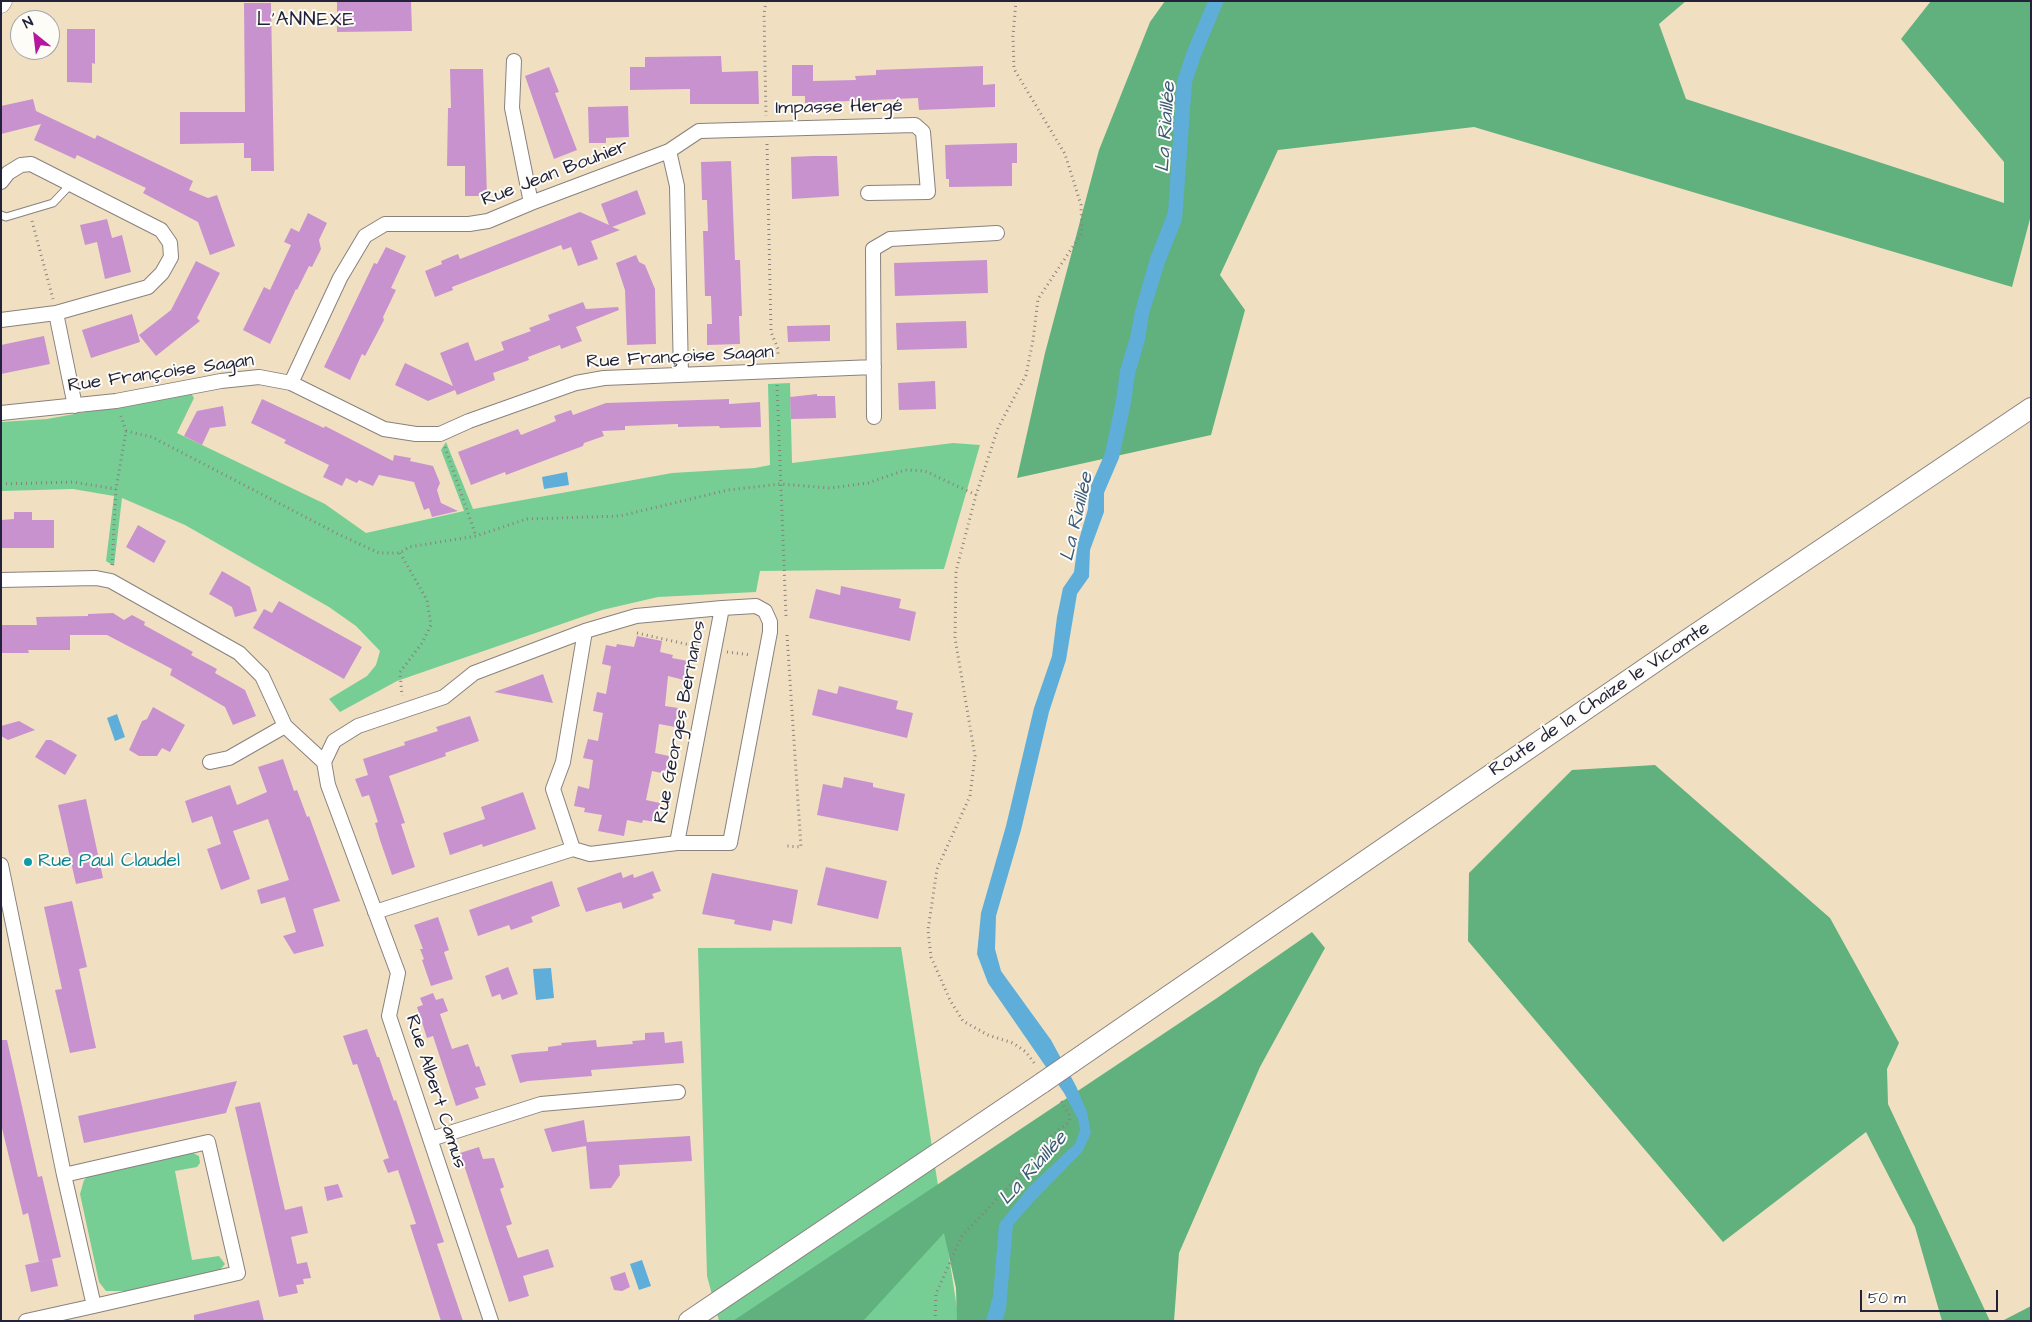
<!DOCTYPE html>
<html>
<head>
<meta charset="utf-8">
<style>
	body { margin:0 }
	#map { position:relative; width:2032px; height:1322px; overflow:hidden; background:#f0e0c1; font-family:"Architects Daughter",sans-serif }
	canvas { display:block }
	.frame { position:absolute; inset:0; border:2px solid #22223b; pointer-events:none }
	.north { position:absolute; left:10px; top:10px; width:50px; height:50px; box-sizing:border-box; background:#fdfcf7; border:1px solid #a5a5ac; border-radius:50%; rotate:331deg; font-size:14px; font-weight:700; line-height:20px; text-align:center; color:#22223b }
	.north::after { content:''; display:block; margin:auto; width:18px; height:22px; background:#b5179e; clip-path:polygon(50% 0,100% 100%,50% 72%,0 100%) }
	.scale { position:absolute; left:1860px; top:1290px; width:138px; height:22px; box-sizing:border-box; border:2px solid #22223b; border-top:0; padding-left:6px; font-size:15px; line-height:18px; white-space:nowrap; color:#22223b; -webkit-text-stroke:4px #fdfcf7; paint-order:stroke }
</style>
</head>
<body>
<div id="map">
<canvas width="2032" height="1322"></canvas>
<div class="frame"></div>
<div class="north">N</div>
<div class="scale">50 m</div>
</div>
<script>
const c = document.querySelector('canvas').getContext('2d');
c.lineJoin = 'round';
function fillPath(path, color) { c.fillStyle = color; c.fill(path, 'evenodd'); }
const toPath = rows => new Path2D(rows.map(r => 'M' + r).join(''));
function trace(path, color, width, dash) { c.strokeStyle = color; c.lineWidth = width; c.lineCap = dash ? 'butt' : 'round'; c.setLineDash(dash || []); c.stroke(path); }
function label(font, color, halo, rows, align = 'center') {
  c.font = font + ' "Architects Daughter",sans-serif'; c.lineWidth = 4; c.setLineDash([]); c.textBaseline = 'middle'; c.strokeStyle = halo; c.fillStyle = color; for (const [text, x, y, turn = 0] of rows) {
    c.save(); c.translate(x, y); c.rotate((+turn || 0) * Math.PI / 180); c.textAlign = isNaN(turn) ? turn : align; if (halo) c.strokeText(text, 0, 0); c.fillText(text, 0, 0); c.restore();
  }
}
fillPath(toPath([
	[790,383,792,463,953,443,980,445,944,569,760,571,756,592,658,597,602,610,397,681,340,712,329,699,367,676,376,665,380,651,356,626,329,607,185,525,122,498,114,566,106,561,114,496,73,489,1,491,1,422,47,419,191,393,194,398,177,433,325,504,366,533,464,511,441,450,446,442,473,509,672,473,755,468,770,465,768,384],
	[901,947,959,1321,719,1321,707,1276,698,948],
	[193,1153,199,1156,200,1163,197,1167,175,1171,192,1260,219,1256,225,1264,219,1271,133,1291,106,1291,99,1282,80,1194,84,1180,90,1175]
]), '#76ce94');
fillPath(toPath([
	[1165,1,1686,1,1659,24,1686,99,2004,203,2004,162,1901,39,1931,1,2031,1,2031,215,2012,287,1474,127,1278,150,1220,275,1245,310,1211,435,1017,478,1045,353,1099,150,1150,22],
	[1655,765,1830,918,1899,1043,1887,1069,1888,1104,1990,1321,1942,1321,1915,1227,1866,1132,1723,1242,1468,941,1469,873,1572,770],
	[1312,932,1325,948,1260,1067,1179,1253,1174,1321,957,1321,956,1288,944,1233,863,1321,733,1321,1217,998],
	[2031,1306,2031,1321,2002,1321]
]), '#60b17e');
fillPath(toPath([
	[1208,1,1224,1,1201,56,1192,83,1182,220,1165,263,1149,314,1145,340,1135,374,1131,403,1119,458,1104,493,1104,512,1090,550,1089,577,1077,594,1066,660,1049,712,1021,830,996,916,995,949,1001,971,1051,1040,1076,1086,1087,1112,1091,1133,1082,1152,1034,1201,1013,1225,1006,1309,1002,1321,986,1321,993,1296,999,1224,1029,1187,1075,1144,1080,1130,1078,1119,1064,1093,988,983,977,954,981,913,1006,826,1034,708,1052,656,1057,617,1063,588,1074,572,1078,543,1088,509,1089,490,1105,453,1116,400,1120,370,1130,337,1135,311,1150,258,1168,212,1177,81,1187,51],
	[567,472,569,485,544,489,542,477],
	[117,714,125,737,115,741,107,718],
	[551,968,554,998,536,1000,533,969],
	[642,1260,651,1286,639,1290,630,1264]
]), '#5eaed9');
fillPath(toPath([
	[337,1,411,1,412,31,337,32],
	[244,3,271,3,274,171,251,171,251,158,244,158,244,143,180,144,180,112,245,112],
	[67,29,95,29,95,64,92,63,92,83,67,82],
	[721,56,722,72,758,71,759,104,690,104,690,89,630,90,630,67,645,67,645,57],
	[792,65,813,65,813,81,856,80,855,76,876,75,876,70,983,66,983,85,995,84,995,107,919,110,918,98,805,103,805,96,792,96],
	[549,67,559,92,555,93,577,150,554,159,525,76],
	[450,69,483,69,487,196,465,196,465,166,447,166,448,108,451,108],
	[33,99,36,111,95,139,97,135,193,181,189,190,208,198,217,195,235,246,210,255,198,222,143,193,146,188,77,155,75,159,34,140,41,124,1,134,1,106],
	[628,106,629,137,606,138,606,143,589,143,588,107],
	[1017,143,1017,163,1012,163,1012,186,949,187,949,179,946,179,945,145],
	[813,156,837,156,839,196,792,199,791,157],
	[731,161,735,260,740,260,742,316,739,316,740,344,707,345,707,324,712,324,711,296,705,296,703,231,708,231,707,200,702,200,701,162],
	[637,190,646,214,612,227,620,230,591,241,598,259,578,266,571,247,563,250,561,245,452,287,453,290,435,297,425,271,442,264,441,261,458,254,460,259,580,212,609,225,601,204],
	[308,213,327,223,319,240,321,249,312,267,309,266,297,290,296,289,270,344,243,330,264,287,270,290,291,245,284,242,291,228,299,232],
	[107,219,112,238,122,235,131,272,105,279,97,242,85,245,80,225],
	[386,247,406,256,391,288,396,290,383,317,384,320,365,356,362,354,350,380,324,367,374,263,377,264],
	[636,255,639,262,645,265,655,289,656,344,627,345,625,290,616,263],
	[987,260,988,293,895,296,894,263],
	[196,261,220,273,197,318,200,321,156,356,139,335,171,310],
	[583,302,586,309,618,307,619,310,576,327,582,341,561,349,560,345,528,357,529,360,493,373,495,380,457,395,455,390,428,401,395,385,405,363,453,386,440,353,468,342,475,361,504,350,501,342,531,331,529,328,550,320,548,315],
	[132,314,140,342,91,358,82,330],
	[966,321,967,348,897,350,896,323],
	[830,325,830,341,788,342,787,326],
	[44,336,50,364,1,374,1,345],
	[935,381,936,409,899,410,898,383],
	[817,394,817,396,835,396,836,418,791,419,790,397],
	[262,399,324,428,325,426,393,461,394,455,411,458,410,461,433,466,440,483,437,490,441,503,458,511,432,517,429,508,424,510,414,482,379,475,373,486,359,480,357,483,346,478,342,486,323,477,329,465,284,443,286,440,251,423],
	[729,399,729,404,760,402,761,427,720,428,719,426,678,427,678,424,625,426,625,430,602,431,604,436,584,443,583,446,506,475,505,472,471,485,458,452,518,429,521,435,556,421,554,416,571,410,573,415,606,403],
	[223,406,226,426,210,428,202,445,184,436,197,411],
	[14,512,32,512,32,520,54,520,54,548,1,548,1,520,14,519],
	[138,525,166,541,154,563,126,547],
	[222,571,250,587,257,611,235,617,232,607,209,594],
	[841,586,901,599,899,608,916,612,910,641,809,618,816,589,840,595],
	[279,601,362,647,344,679,253,628,264,609,272,613],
	[113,613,124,620,132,615,145,622,144,625,193,652,191,655,217,669,215,673,245,690,256,716,233,725,225,707,170,675,172,669,107,635,70,635,70,650,28,650,29,653,1,653,1,625,37,625,36,617,88,616,88,614],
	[637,636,662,641,660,652,673,655,672,658,688,661,684,680,668,676,665,706,678,708,675,727,659,724,655,753,669,756,666,774,652,771,646,800,660,803,656,822,643,820,642,823,627,820,624,836,598,831,602,815,584,812,585,808,574,806,578,786,589,789,593,760,583,758,588,739,598,741,603,713,593,711,597,692,606,694,611,666,602,664,606,645,616,647,617,644,634,647],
	[543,674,553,703,494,692,522,682],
	[839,686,898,701,896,709,913,713,907,738,812,715,818,689,837,694],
	[153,707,185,725,170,752,162,748,157,756,139,756,129,750,142,721,147,719],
	[470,716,479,741,445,753,446,756,389,776,405,823,401,824,415,867,392,875,380,840,375,823,378,822,369,795,362,797,355,779,368,775,363,759,405,745,404,742,438,731,436,727],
	[19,721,35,730,8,740,1,736,1,726],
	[46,740,51,740,77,755,65,775,35,757],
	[283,759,294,791,297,790,307,817,309,816,340,901,313,909,324,946,294,954,283,936,296,932,285,897,261,904,257,890,289,880,268,819,233,831,250,879,221,890,207,849,221,844,212,816,192,823,185,801,230,785,237,805,267,792,258,767],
	[844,777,873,783,873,787,905,794,898,831,817,815,823,784,842,788],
	[523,792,536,829,483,847,482,844,450,855,443,833,485,819,481,807],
	[86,799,103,878,76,884,58,805],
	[826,867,887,881,878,919,817,905],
	[653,871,661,891,652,894,654,898,623,909,621,902,586,912,577,888,621,872,623,878,633,874,634,878],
	[712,873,798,890,792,924,773,920,771,931,734,924,735,920,702,914],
	[552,881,560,906,531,917,533,922,511,930,509,925,478,936,469,910],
	[72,901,87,967,79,969,96,1048,70,1053,55,990,62,989,44,907],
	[438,917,449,950,444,952,453,979,431,986,422,960,424,959,420,949,423,949,414,925],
	[508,967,518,994,502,1000,500,994,492,997,485,976],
	[433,993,436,1000,443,998,448,1011,440,1014,452,1049,468,1044,476,1067,479,1066,486,1085,475,1088,479,1098,456,1106,433,1036,427,1038,417,1007,423,1005,420,998],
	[367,1029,377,1057,379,1057,394,1101,396,1100,444,1242,437,1244,463,1321,441,1321,410,1225,416,1224,398,1170,388,1173,383,1160,389,1158,357,1064,353,1065,343,1036],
	[664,1032,665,1043,682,1041,684,1063,591,1070,592,1076,528,1081,520,1083,511,1055,521,1053,548,1051,548,1047,562,1045,561,1043,596,1040,597,1047,633,1044,632,1041,645,1040,645,1033],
	[1,1040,7,1040,38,1177,42,1176,61,1257,39,1262,28,1213,23,1215,1,1124],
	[237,1081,226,1113,84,1143,78,1116],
	[260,1102,285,1210,302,1206,308,1233,291,1237,297,1264,307,1262,311,1278,303,1279,304,1284,296,1285,298,1293,279,1297,235,1107],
	[584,1120,587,1142,690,1136,692,1161,619,1165,620,1175,611,1188,590,1189,586,1146,552,1152,544,1129],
	[479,1147,483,1159,494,1158,504,1187,500,1189,512,1224,506,1226,518,1258,548,1249,554,1267,523,1276,529,1296,509,1302,460,1153],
	[338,1184,343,1197,327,1201,324,1187],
	[52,1259,58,1286,31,1292,25,1265],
	[625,1272,630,1287,622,1291,614,1290,610,1277],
	[259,1300,264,1321,194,1321,194,1315]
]), '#c892cf');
const service = toPath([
	[1,215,6,217,53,203,71,184]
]);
const minor = toPath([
	[514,61,512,108,531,203],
	[669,151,699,131,915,125,923,132,928,192,868,193],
	[1,182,8,173,21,165,31,164,161,230,170,243,171,257,162,273,148,287,56,313,1,320],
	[56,313,75,406],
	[291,383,340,278,365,236,385,224,469,224,488,221,531,203,669,151,677,186,681,375],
	[1,413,116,401,221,381,259,377,291,383,384,429,416,434,440,434,469,421,576,383,604,378,874,367],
	[874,417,873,249,890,239,997,233],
	[1,580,96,578,111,581,239,653,262,676,285,726,324,762],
	[210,762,229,758,285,726],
	[324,762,334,741,358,726,444,697,474,673,585,631,636,616,722,608,756,606,765,611,770,622,770,632,730,843,677,843,590,854,573,849],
	[324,762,328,785,398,973,389,1016,491,1321],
	[677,843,722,608],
	[1,865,64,1175],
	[375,912,573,849,553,789,563,762,585,631],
	[431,1139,541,1104,678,1092],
	[26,1321,94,1306,238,1273,208,1142,64,1175,94,1306]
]);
const tertiary = toPath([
	[1,4,3,1]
]);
const secondary = toPath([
	[1071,1063,1681,644,2031,408],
	[689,1321,1042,1083]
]);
trace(service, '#89817e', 9);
trace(minor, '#89817e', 16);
trace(tertiary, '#89817e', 19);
trace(secondary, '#89817e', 22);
trace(toPath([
	[766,1,764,14,766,116],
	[1016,1,1013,36,1014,69,1065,154,1081,205,1082,233,1038,299,1033,340,1026,375,998,428,976,495,956,571,955,638,975,756,970,796,937,869,928,930,931,957,950,1000,963,1021,988,1035,1013,1043,1026,1052,1035,1064],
	[767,144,771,332,778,349,778,357],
	[32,221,53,299],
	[777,385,786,616],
	[126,431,152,437,338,534,379,553,400,553,409,547,476,536,527,519,620,516,728,490,780,484,830,488,868,483,905,470,925,471,976,495],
	[445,447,476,536],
	[1,484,73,482,116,489],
	[400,553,427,600,431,625,422,643,400,672,402,696],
	[112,565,116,489,126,431,121,416],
	[637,633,699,647],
	[787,635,801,847,787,846],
	[727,652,751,655],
	[935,1321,936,1294,961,1237,1026,1168,1043,1142,1069,1122,1070,1116,1060,1099]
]), '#89817e', 3, [1, 4]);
trace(service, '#fff', 7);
trace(minor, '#fff', 14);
trace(tertiary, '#fff', 18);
trace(secondary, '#fff', 20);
const secondaryBridge = toPath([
	[1042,1083,1071,1063]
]);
trace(secondaryBridge, '#89817e', 22, []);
trace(secondaryBridge, '#fff', 20);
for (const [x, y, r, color] of [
	[28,862,5,"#0f9aa8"]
]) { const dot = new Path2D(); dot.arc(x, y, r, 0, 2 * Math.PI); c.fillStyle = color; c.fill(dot); trace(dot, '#fdfcf7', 2); }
label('19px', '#22223b', '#fdfcf7', [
	["Impasse Hergé",839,108,-1],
	["Rue Jean Bouhier",555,174,-21],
	["Rue Françoise Sagan",680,358,-3],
	["Rue Françoise Sagan",161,374,-8],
	["Route de la Chaize le Vicomte",1600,700,-34],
	["Rue Georges Bernanos",681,722,-79],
	["Rue Albert Camus",435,1092,72]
]);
label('19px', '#0d838f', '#fdfcf7', [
	["Rue Paul Claudel",38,862]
], 'left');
c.letterSpacing = '1px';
label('20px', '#22223b', '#fdfcf7', [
	["L'ANNEXE",306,21]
]);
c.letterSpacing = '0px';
label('italic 20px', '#3a5a7a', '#fdfcf7', [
	["La Riaillée",1167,127,-86],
	["La Riaillée",1078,517,-77],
	["La Riaillée",1034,1169,-48]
]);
</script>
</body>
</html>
